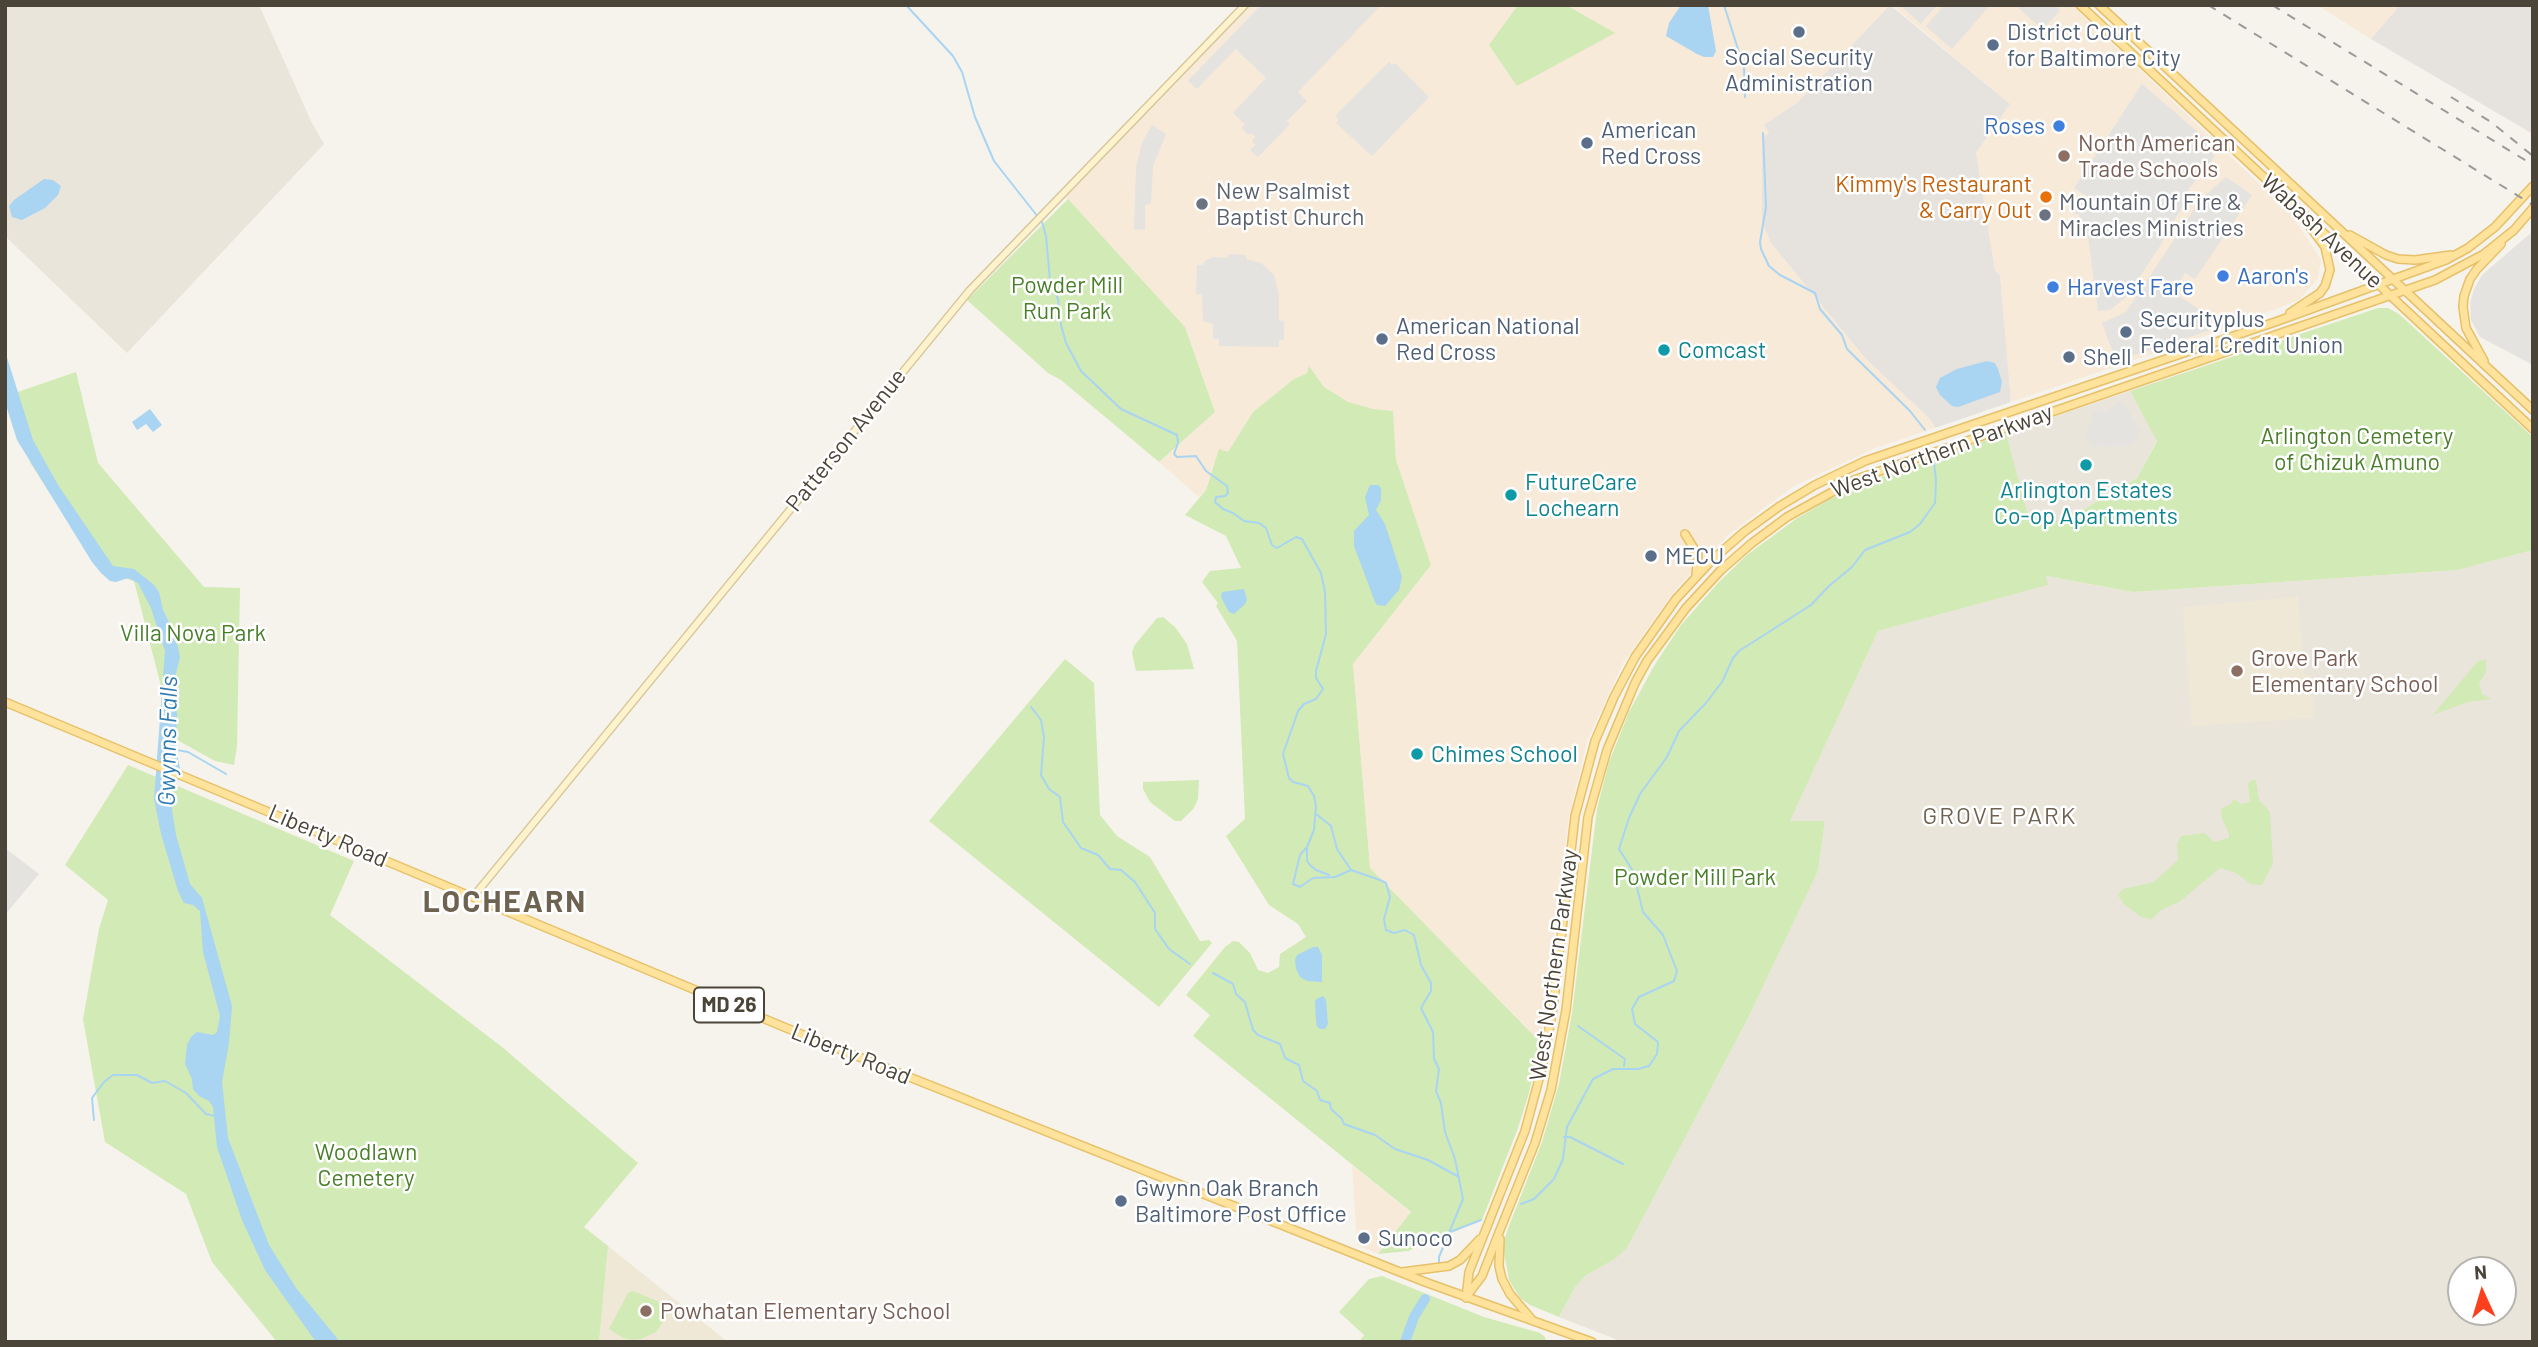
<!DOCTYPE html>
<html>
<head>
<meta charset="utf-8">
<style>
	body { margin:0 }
	#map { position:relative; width:2538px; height:1347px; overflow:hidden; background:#f6f3ec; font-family:Barlow,sans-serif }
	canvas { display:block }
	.frame { position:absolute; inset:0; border:7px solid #4b4439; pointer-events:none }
	.north { position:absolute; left:2447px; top:1256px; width:70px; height:70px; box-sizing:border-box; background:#fff; border:2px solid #b7b4b0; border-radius:50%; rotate:356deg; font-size:19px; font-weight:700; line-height:28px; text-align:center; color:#4b4439 }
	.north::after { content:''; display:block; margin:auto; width:24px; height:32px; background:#fc3f1d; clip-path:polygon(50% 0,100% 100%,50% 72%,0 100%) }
</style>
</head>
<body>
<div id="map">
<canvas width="2538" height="1347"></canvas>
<div class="frame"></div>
<div class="north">N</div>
</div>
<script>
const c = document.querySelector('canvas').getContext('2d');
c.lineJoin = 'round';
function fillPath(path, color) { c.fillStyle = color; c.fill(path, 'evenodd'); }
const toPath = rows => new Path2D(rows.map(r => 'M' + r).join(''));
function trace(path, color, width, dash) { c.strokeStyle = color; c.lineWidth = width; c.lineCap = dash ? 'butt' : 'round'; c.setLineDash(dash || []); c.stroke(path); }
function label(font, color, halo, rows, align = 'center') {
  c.font = font + ' Barlow,sans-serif'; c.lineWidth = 5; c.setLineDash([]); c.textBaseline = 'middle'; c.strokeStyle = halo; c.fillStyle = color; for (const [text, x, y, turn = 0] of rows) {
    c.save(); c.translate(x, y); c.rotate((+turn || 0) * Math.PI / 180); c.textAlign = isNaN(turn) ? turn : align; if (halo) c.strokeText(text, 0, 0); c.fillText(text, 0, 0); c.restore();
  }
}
fillPath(toPath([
	[5,5,259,5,311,121,324,144,127,353,5,236],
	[2130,391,2157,440,2137,478,2069,518,2030,524,2006,433],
	[2533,550,2533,1342,1623,1342,1559,1317,1575,1287,1585,1276,1615,1259,1626,1249,1634,1235,1748,1018,1818,871,1825,821,1790,821,1878,631,2047,585,2045,576,2133,592,2458,570],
	[2461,1270,2503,1270,2503,1312,2461,1312]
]), '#eae5da');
fillPath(toPath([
	[1242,5,1890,5,1798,102,1765,125,1769,132,1762,222,1771,243,1866,359,1930,419,1934,428,1873,449,1794,486,1729,534,1676,589,1623,663,1587,741,1569,817,1540,1042,1370,868,1353,664,1431,565,1396,460,1393,411,1373,409,1348,403,1324,387,1310,367,1307,373,1294,379,1253,412,1228,452,1213,465,1206,490,1199,497,1159,462,1215,412,1185,327,1063,194],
	[1892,5,2075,5,2074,7,2292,215,2321,260,2318,278,2299,300,2208,335,2011,402,2000,275,1995,271,1976,153,2010,104],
	[2317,5,2400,5,2371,39],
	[1352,1165,1411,1213,1378,1254,1357,1245]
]), '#f7ead8');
fillPath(toPath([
	[1890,5,2010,104,1976,153,1995,271,2000,275,2011,402,1935,428,1930,419,1866,359,1771,243,1762,222,1762,140,1769,132,1764,125,1798,102],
	[2400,5,2533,5,2533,134,2371,39]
]), '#e6e2dd');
fillPath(toPath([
	[2298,597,2304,674,2311,676,2314,718,2192,726,2183,607],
	[608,1246,728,1342,599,1342]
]), '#efe8d6');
fillPath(toPath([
	[1518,5,1566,5,1615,33,1517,86,1489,45],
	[1068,199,1185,327,1215,412,1159,462,1061,380,1048,373,967,300],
	[2378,308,2388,308,2399,314,2533,437,2533,550,2458,570,2133,592,2046,576,2048,585,1878,631,1790,821,1825,821,1818,871,1748,1018,1634,1235,1626,1249,1615,1259,1585,1276,1575,1287,1559,1317,1530,1305,1520,1298,1509,1280,1503,1246,1507,1231,1542,1142,1559,1084,1572,1013,1597,809,1609,762,1629,712,1654,666,1681,625,1719,582,1747,555,1796,519,1830,499,1870,481,2006,433,2030,523,2069,518,2137,478,2157,441,2130,391],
	[1309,366,1324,387,1348,402,1373,409,1393,411,1396,460,1431,565,1353,664,1370,868,1540,1042,1529,1093,1518,1128,1482,1220,1408,1251,1378,1254,1411,1212,1193,1036,1210,1015,1186,995,1225,947,1233,941,1239,942,1250,953,1258,970,1268,973,1279,967,1280,954,1306,937,1298,924,1269,905,1226,836,1245,819,1237,641,1216,606,1218,603,1202,582,1210,571,1241,568,1226,536,1185,515,1206,490,1219,449,1228,452,1253,412,1294,379,1307,373],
	[76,372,98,463,204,587,240,588,237,746,234,765,215,761,161,731,162,690,134,581,101,572,31,464,6,396],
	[1163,617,1175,627,1187,644,1194,669,1136,671,1132,653,1134,646,1157,618],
	[1065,659,1094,683,1100,815,1117,836,1150,857,1200,941,1209,940,1212,943,1159,1007,929,821],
	[2486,660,2486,672,2479,683,2482,694,2491,699,2468,702,2433,715,2478,661],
	[128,765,354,861,330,915,502,1047,638,1163,584,1227,608,1246,599,1342,277,1342,212,1262,186,1194,105,1142,83,1019,99,929,108,900,65,865],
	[1199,780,1198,799,1194,808,1181,821,1175,821,1150,802,1143,789,1143,782],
	[2251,780,2256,780,2259,800,2270,812,2273,863,2262,885,2251,884,2236,873,2220,868,2179,902,2161,910,2152,919,2141,917,2124,904,2118,895,2123,889,2154,882,2178,860,2177,844,2181,836,2205,833,2214,842,2229,838,2229,834,2222,819,2221,809,2231,804,2234,799,2241,804,2250,802,2248,784],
	[1382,1276,1484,1317,1540,1333,1545,1337,1546,1341,1359,1342,1364,1335,1339,1312,1369,1279],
	[633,1291,669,1306,667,1316,656,1332,641,1339,632,1340,623,1338,609,1329,628,1293]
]), '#d2eab5');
fillPath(toPath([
	[1261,5,1381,5,1298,92,1307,101,1287,121,1290,124,1258,157,1250,150,1255,145,1252,141,1255,137,1251,133,1249,135,1242,128,1245,124,1233,113,1266,78,1236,49,1197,89,1188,81],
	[1900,5,1937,5,1921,24],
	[1944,5,1990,5,1952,49,1926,26],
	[2015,5,2055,5,2060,10,2043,30],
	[1389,62,1392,65,1395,63,1429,97,1372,156,1336,123,1339,120,1335,116],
	[2142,84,2215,147,2211,152,2215,156,2188,190,2192,194,2163,236,2165,238,2128,295,2110,310,2098,311,2088,237,2085,237,2083,223,2080,223,2079,214,2074,214,2070,202,2091,199,2074,188],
	[1152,125,1166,134,1153,166,1151,204,1145,205,1145,230,1134,229,1136,168,1142,143],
	[2226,177,2252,195,2195,279,2185,273,2173,292,2203,312,2208,331,2116,361,2102,323,2126,312,2201,199],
	[2533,231,2533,365,2480,337,2471,320,2470,303,2474,289,2482,275],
	[1229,254,1246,255,1246,259,1261,263,1274,275,1279,294,1279,320,1284,321,1284,340,1279,340,1279,347,1219,346,1219,339,1213,339,1213,324,1203,321,1202,295,1196,294,1197,265,1202,265,1206,260,1213,257,1228,258],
	[2121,401,2141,431,2136,434,2139,438,2123,448,2120,445,2117,447,2100,447,2098,445,2094,448,2085,435,2090,432,2087,428,2093,420,2090,416,2101,408,2105,412],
	[5,848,39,874,5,915]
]), '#e5e3e0');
fillPath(toPath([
	[1681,5,1708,5,1716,51,1713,57,1704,57,1697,54,1666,36,1669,23],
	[44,179,53,180,61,186,58,195,45,208,22,220,12,217,9,206,14,200],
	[5,351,33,440,58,485,113,566,134,569,154,585,159,592,163,610,175,634,180,657,173,685,177,714,176,750,180,768,179,779,173,790,172,810,176,835,190,884,202,898,232,1006,229,1043,222,1082,228,1138,269,1245,296,1288,340,1342,316,1342,265,1270,242,1220,217,1147,213,1107,209,1101,199,1096,193,1089,192,1079,185,1064,187,1045,191,1037,197,1032,213,1035,217,1032,220,1016,203,952,200,911,193,905,184,903,178,891,161,834,154,799,165,651,151,608,138,583,128,578,116,582,110,581,101,573,92,562,17,440,5,402],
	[1987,361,1995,363,1998,369,2002,382,2000,392,1958,407,1952,406,1940,395,1936,387,1940,378,1957,369],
	[150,409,162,425,153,432,146,424,137,430,132,422],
	[1370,485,1378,485,1381,488,1381,500,1376,510,1385,524,1402,577,1399,590,1385,606,1377,605,1375,602,1354,546,1354,531,1369,515,1365,497],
	[1244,589,1247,600,1245,604,1234,614,1229,612,1221,597,1222,592],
	[1313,947,1318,947,1322,955,1322,982,1307,981,1300,977,1296,969,1295,960,1297,955],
	[1323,996,1326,1000,1328,1024,1325,1029,1321,1029,1317,1027,1316,1021,1315,1000]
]), '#a9d4f2');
trace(toPath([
	[906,5,953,56,962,72,975,117,994,161,1038,217],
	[1724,5,1744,68,1745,97],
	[1763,133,1766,207,1760,242,1761,249,1769,266,1780,275,1815,293,1820,309,1842,335,1847,349,1910,411,1925,430],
	[1042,222,1046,236,1050,280,1058,299,1061,325,1066,343,1081,371,1121,409,1177,435,1178,443,1174,454,1177,457,1196,456,1206,471,1227,486,1228,493,1225,496,1216,497,1215,502,1223,509,1233,513,1244,521,1259,523,1266,528,1272,545,1277,548,1296,537,1302,539,1321,573,1325,592,1326,634,1316,671,1316,678,1323,689,1316,699,1304,704,1298,711,1283,754,1289,778,1293,782,1308,786,1314,796,1316,806,1314,830,1307,847,1300,855,1293,884,1300,887,1313,878,1335,877,1351,870,1380,880,1386,883,1390,897,1384,919,1386,930,1394,933,1405,930,1414,935,1421,965,1431,983,1431,991,1421,1008,1433,1032,1434,1059,1439,1069,1436,1091,1441,1103,1445,1132,1455,1159,1463,1199,1439,1257,1439,1263],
	[1031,707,1041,720,1044,737,1041,775,1049,789,1060,797,1063,822,1081,848,1098,855,1110,869,1121,870,1135,882,1155,913,1155,929,1169,949,1190,964],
	[177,750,188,752,226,774],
	[1316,814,1331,826,1337,849,1351,870],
	[1307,848,1307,861,1310,865,1316,870,1329,875],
	[1213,973,1233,984,1236,994,1245,1002,1253,1030,1258,1035,1280,1044,1285,1058,1299,1065,1303,1081,1317,1091,1320,1100,1330,1103,1331,1109,1342,1119,1344,1124,1375,1135,1395,1149,1428,1160,1459,1177],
	[1578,1026,1625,1059,1624,1066],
	[94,1120,92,1098,104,1082,113,1075,137,1075,152,1083,165,1081,186,1093,206,1114,215,1116],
	[1564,1137,1570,1137,1623,1164],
	[1521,1204,1534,1199,1554,1179,1563,1159,1567,1127,1593,1079,1613,1069,1638,1069,1649,1066,1657,1054,1658,1042,1635,1024,1632,1009,1639,997,1674,981,1677,971,1663,935,1643,912,1633,871,1619,849,1629,818,1640,794,1667,757,1679,731,1706,703,1722,682,1733,658,1739,651,1811,605,1829,586,1852,567,1865,550,1910,532,1920,524,1935,503,1936,480,1934,463],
	[1450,1232,1481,1220]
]), '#a9d4f2', 2);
trace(toPath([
	[1405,1342,1414,1317,1425,1299]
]), '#a9d4f2', 10);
const secondary = toPath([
	[473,897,970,290,1245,5]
]);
const primary = toPath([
	[2080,5,2533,429],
	[2099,5,2533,410],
	[2350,235,2386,255,2398,259,2415,260,2451,255],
	[2290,313,2320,293,2325,286,2330,270,2325,247,2308,224],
	[2484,361,2466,328,2463,307,2464,296,2470,279,2477,269,2501,244],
	[1685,534,1698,555,1696,574],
	[5,702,796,1032,1425,1282,1592,1342],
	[1500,1239,1499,1266,1502,1279,1510,1294,1533,1321],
	[1402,1272,1449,1266,1460,1260,1480,1239],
	[1466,1297,1482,1276,1500,1230,1535,1143,1551,1090,1566,1010,1588,817,1607,750,1635,683,1647,661,1686,608,1721,570,1752,543,1787,517,1854,480,2435,280,2484,254,2514,230,2533,208],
	[1466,1298,1469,1272,1525,1131,1542,1068,1553,1008,1575,816,1595,741,1614,697,1635,657,1676,599,1711,561,1744,532,1780,506,1815,485,1865,461,2278,321,2446,260,2468,248,2495,227,2533,186]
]);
trace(secondary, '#d6c79b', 9);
trace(primary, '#e6c16a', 10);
trace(secondary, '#fff3cd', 6);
trace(primary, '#ffe39c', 7);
trace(toPath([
	[2208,5,2533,205],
	[2272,5,2533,165],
	[2451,97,2491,122,2533,156]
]), '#9a9a9a', 2, [9, 9]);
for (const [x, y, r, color] of [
	[1799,32,7,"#5c6f8a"],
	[1993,45,7,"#5c6f8a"],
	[2059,126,7,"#3f7fe0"],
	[1587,143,7,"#5c6f8a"],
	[2064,156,7,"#8d6e63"],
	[2046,197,7,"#e8710a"],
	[1202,204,7,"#6b7280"],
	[2045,215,7,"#6b7280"],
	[2223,276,7,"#3f7fe0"],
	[2053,287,7,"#3f7fe0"],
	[2126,332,7,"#5c6f8a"],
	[1382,339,7,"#5c6f8a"],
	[1664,350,7,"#0f9aa8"],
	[2069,357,7,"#5c6f8a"],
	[2086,465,7,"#0f9aa8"],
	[1511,495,7,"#0f9aa8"],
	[1651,556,7,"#5c6f8a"],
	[2237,671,7,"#8d6e63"],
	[1417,754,7,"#0f9aa8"],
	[1121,1201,7,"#5c6f8a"],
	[1364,1238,7,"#5c6f8a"],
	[646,1311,7,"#8d6e63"]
]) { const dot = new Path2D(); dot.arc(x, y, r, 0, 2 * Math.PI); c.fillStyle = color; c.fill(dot); trace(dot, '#fff', 2.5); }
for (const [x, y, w] of [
	[729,1005,70]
]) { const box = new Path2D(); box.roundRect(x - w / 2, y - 17.5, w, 35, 5); c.fillStyle = '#fff'; c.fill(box); trace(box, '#4b4439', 2); }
label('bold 21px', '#4b4439', null, [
	["MD 26",729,1005]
]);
label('23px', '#4e5e75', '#fff', [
	["District Court",2007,32],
	["for Baltimore City",2007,58],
	["Social Security",1799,57,"center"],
	["Administration",1799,83,"center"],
	["American",1601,130],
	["Red Cross",1601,156],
	["Securityplus",2140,319],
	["Federal Credit Union",2140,345],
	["American National",1396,326],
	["Red Cross",1396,352],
	["Shell",2083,357],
	["MECU",1665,556],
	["Gwynn Oak Branch",1135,1188],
	["Baltimore Post Office",1135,1214],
	["Sunoco",1378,1238]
], 'left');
label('23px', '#366cbe', '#fff', [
	["Roses",2045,126,"right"],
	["Aaron's",2237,276],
	["Harvest Fare",2067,287]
], 'left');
label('23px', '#785e54', '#fff', [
	["North American",2078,143],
	["Trade Schools",2078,169],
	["Grove Park",2251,658],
	["Elementary School",2251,684],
	["Powhatan Elementary School",660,1311]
], 'left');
label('23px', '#c56008', '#fff', [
	["Kimmy's Restaurant",2032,184],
	["& Carry Out",2032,210]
], 'right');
label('23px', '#5b616d', '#fff', [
	["New Psalmist",1216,191],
	["Baptist Church",1216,217],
	["Mountain Of Fire &",2059,202],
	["Miracles Ministries",2059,228]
], 'left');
label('23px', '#4b4439', '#fff', [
	["Wabash Avenue",2322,231,43],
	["Patterson Avenue",846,440,-51],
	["West Northern Parkway",1942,451,-20],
	["Liberty Road",328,836,23],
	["West Northern Parkway",1554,965,-82],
	["Liberty Road",851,1054,22]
]);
label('23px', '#4a7f2a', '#fff', [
	["Powder Mill",1067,285],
	["Run Park",1067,311],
	["Arlington Cemetery",2357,436],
	["of Chizuk Amuno",2357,462],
	["Villa Nova Park",193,633],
	["Powder Mill Park",1695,877],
	["Woodlawn",366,1152],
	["Cemetery",366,1178]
]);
label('23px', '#0d838f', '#fff', [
	["Comcast",1678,350],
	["FutureCare",1525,482],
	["Lochearn",1525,508],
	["Arlington Estates",2086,490,"center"],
	["Co-op Apartments",2086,516,"center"],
	["Chimes School",1431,754]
], 'left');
label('italic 24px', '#2e7ab2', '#fff', [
	["Gwynns Falls",168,741,-89]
]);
c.letterSpacing = '2px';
label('24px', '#6e6250', '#fff', [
	["GROVE PARK",2000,816]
]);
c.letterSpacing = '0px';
c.letterSpacing = '2px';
label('bold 30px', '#6e6250', '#fff', [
	["LOCHEARN",505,902]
]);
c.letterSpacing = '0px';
</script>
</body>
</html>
